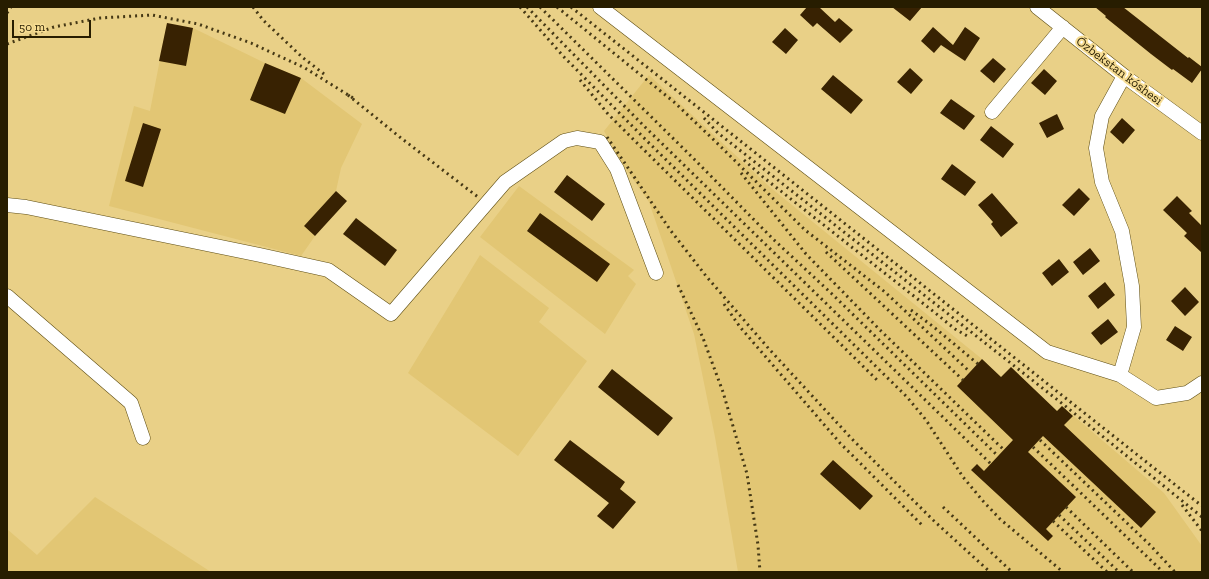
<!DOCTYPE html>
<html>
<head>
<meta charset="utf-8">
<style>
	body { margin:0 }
	#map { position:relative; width:1209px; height:579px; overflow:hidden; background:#e9d087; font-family:"Zilla Slab",serif }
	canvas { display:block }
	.frame { position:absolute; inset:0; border:8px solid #271d00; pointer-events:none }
	.scale { position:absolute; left:12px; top:20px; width:79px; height:18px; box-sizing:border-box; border:2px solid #271d00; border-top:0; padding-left:5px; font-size:12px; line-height:14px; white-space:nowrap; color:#271d00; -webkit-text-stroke:3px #f7dd93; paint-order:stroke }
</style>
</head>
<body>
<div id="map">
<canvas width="1209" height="579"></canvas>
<div class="frame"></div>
<div class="scale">50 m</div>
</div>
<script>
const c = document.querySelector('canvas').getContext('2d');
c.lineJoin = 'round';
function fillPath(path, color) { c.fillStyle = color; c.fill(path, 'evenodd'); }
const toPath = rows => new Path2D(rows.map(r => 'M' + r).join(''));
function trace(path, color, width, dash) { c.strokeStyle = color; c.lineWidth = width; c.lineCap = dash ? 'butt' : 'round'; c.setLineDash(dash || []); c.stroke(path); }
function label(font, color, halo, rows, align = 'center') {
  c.font = font + ' "Zilla Slab",serif'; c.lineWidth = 4; c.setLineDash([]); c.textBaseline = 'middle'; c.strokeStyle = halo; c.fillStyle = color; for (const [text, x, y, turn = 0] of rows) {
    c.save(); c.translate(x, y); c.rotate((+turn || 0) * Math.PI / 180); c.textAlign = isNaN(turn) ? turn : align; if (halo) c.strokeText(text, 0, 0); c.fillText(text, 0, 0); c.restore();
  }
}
fillPath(toPath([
	[167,23,193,28,265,63,301,78,362,124,341,168,336,191,304,226,315,236,301,256,109,206,134,106,150,111],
	[649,75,771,188,982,359,1001,377,1011,367,1057,411,1062,406,1164,493,1202,546,1202,572,738,572,715,437,694,334,649,202,621,162,604,131],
	[519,186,634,270,628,276,636,284,605,334,480,237],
	[480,255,549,308,539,322,587,361,518,456,408,373],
	[95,497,211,572,7,572,7,529,37,555]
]), '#e2c674');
fillPath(toPath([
	[807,7,819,7,835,22,839,18,853,30,840,43,817,23,813,27,800,15],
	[892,7,922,7,910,21],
	[1095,7,1123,7,1188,58,1189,57,1202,67,1202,69,1192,83,1173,69,1172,70,1151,54,1105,17,1106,16],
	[167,23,193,28,186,66,159,61],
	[933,27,953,45,965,27,980,38,965,61,941,45,934,53,921,41],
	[785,28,798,40,786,54,772,42],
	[993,58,1006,69,994,83,980,71],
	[265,63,301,78,285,114,250,100],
	[910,68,923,80,911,94,897,82],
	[1044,69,1057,81,1045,95,1031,83],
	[833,75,863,100,851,114,821,89],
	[951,99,975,116,964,130,940,113],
	[1057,114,1064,129,1047,138,1039,123],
	[1122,118,1135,130,1123,144,1110,132],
	[143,123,161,129,143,187,125,181],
	[991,126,1014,144,1003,158,980,140],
	[952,164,976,182,965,196,941,179],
	[567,175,605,204,592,221,554,192],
	[1079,188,1090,199,1074,216,1062,205],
	[336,191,347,201,315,236,304,226],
	[992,193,1018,223,1001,237,991,224,993,222,978,205],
	[1177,196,1192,211,1189,213,1202,226,1202,253,1184,236,1187,233,1163,210],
	[540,213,610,264,597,282,527,231],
	[356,218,397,250,385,266,343,234],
	[1090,248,1100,261,1083,275,1073,262],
	[1059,259,1069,272,1052,286,1042,273],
	[1105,282,1115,295,1098,309,1088,296],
	[1185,287,1199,302,1185,316,1171,301],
	[1108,319,1118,332,1101,345,1091,333],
	[1175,326,1192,337,1183,351,1166,340],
	[982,359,1001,377,1011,367,1057,411,1062,406,1073,416,1064,425,1156,512,1141,528,1043,436,1028,452,1076,497,1046,529,1053,536,1048,541,971,470,977,464,984,471,1013,440,957,386],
	[612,369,673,418,658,436,598,387],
	[570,440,625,482,620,489,636,502,613,529,597,516,609,503,554,460],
	[833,460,873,496,860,510,820,474]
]), '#382202');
const minor = toPath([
	[600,7,1047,352,1120,375,1156,398,1187,393,1202,383],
	[1037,7,1124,76,1202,133],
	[992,112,1063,27],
	[7,205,26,207,260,255,328,270,391,314,505,182,564,141,577,138,600,142,617,169,656,273],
	[7,296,131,403,143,438],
	[1120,375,1134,327,1132,286,1122,231,1102,182,1096,148,1102,116,1124,76]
]);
trace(minor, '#5e4d13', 15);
trace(minor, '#fff', 14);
trace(toPath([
	[253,7,263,20,302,57,324,74],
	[520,7,563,56,647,141,907,397,926,420,963,477,983,501,1000,519,1063,572],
	[527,7,645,127,991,464],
	[540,7,696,161,773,239,831,293,998,456],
	[557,7,674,102,716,142,805,230,885,292,970,372],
	[571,7,1202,506],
	[7,13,11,7],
	[7,44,54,27,100,18,152,15,198,24,251,43,305,68,353,98],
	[580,80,608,114,635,141,879,382],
	[348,95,401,138,478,197],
	[704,118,718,133,1064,405,1202,517],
	[607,137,671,231,706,276,769,349,852,439,933,520,990,572],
	[744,160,763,177,934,312,955,329,969,337],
	[741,173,806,254,880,330,1004,450],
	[826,252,963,380],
	[678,285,703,338,723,392,747,474,758,545,760,572],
	[724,304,740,327,840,443,922,525],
	[911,310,935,328,978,364],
	[1040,440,1150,545,1175,572],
	[1033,447,1163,572],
	[1182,505,1202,531],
	[943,507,1012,572],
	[1066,507,1133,572],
	[1059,515,1119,572],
	[1053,521,1107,572]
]), '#453815', 3, [2, 4]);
label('13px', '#271d00', '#f7dd93', [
	["Ózbekstan kóshesi",1119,71,37]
]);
</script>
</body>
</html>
